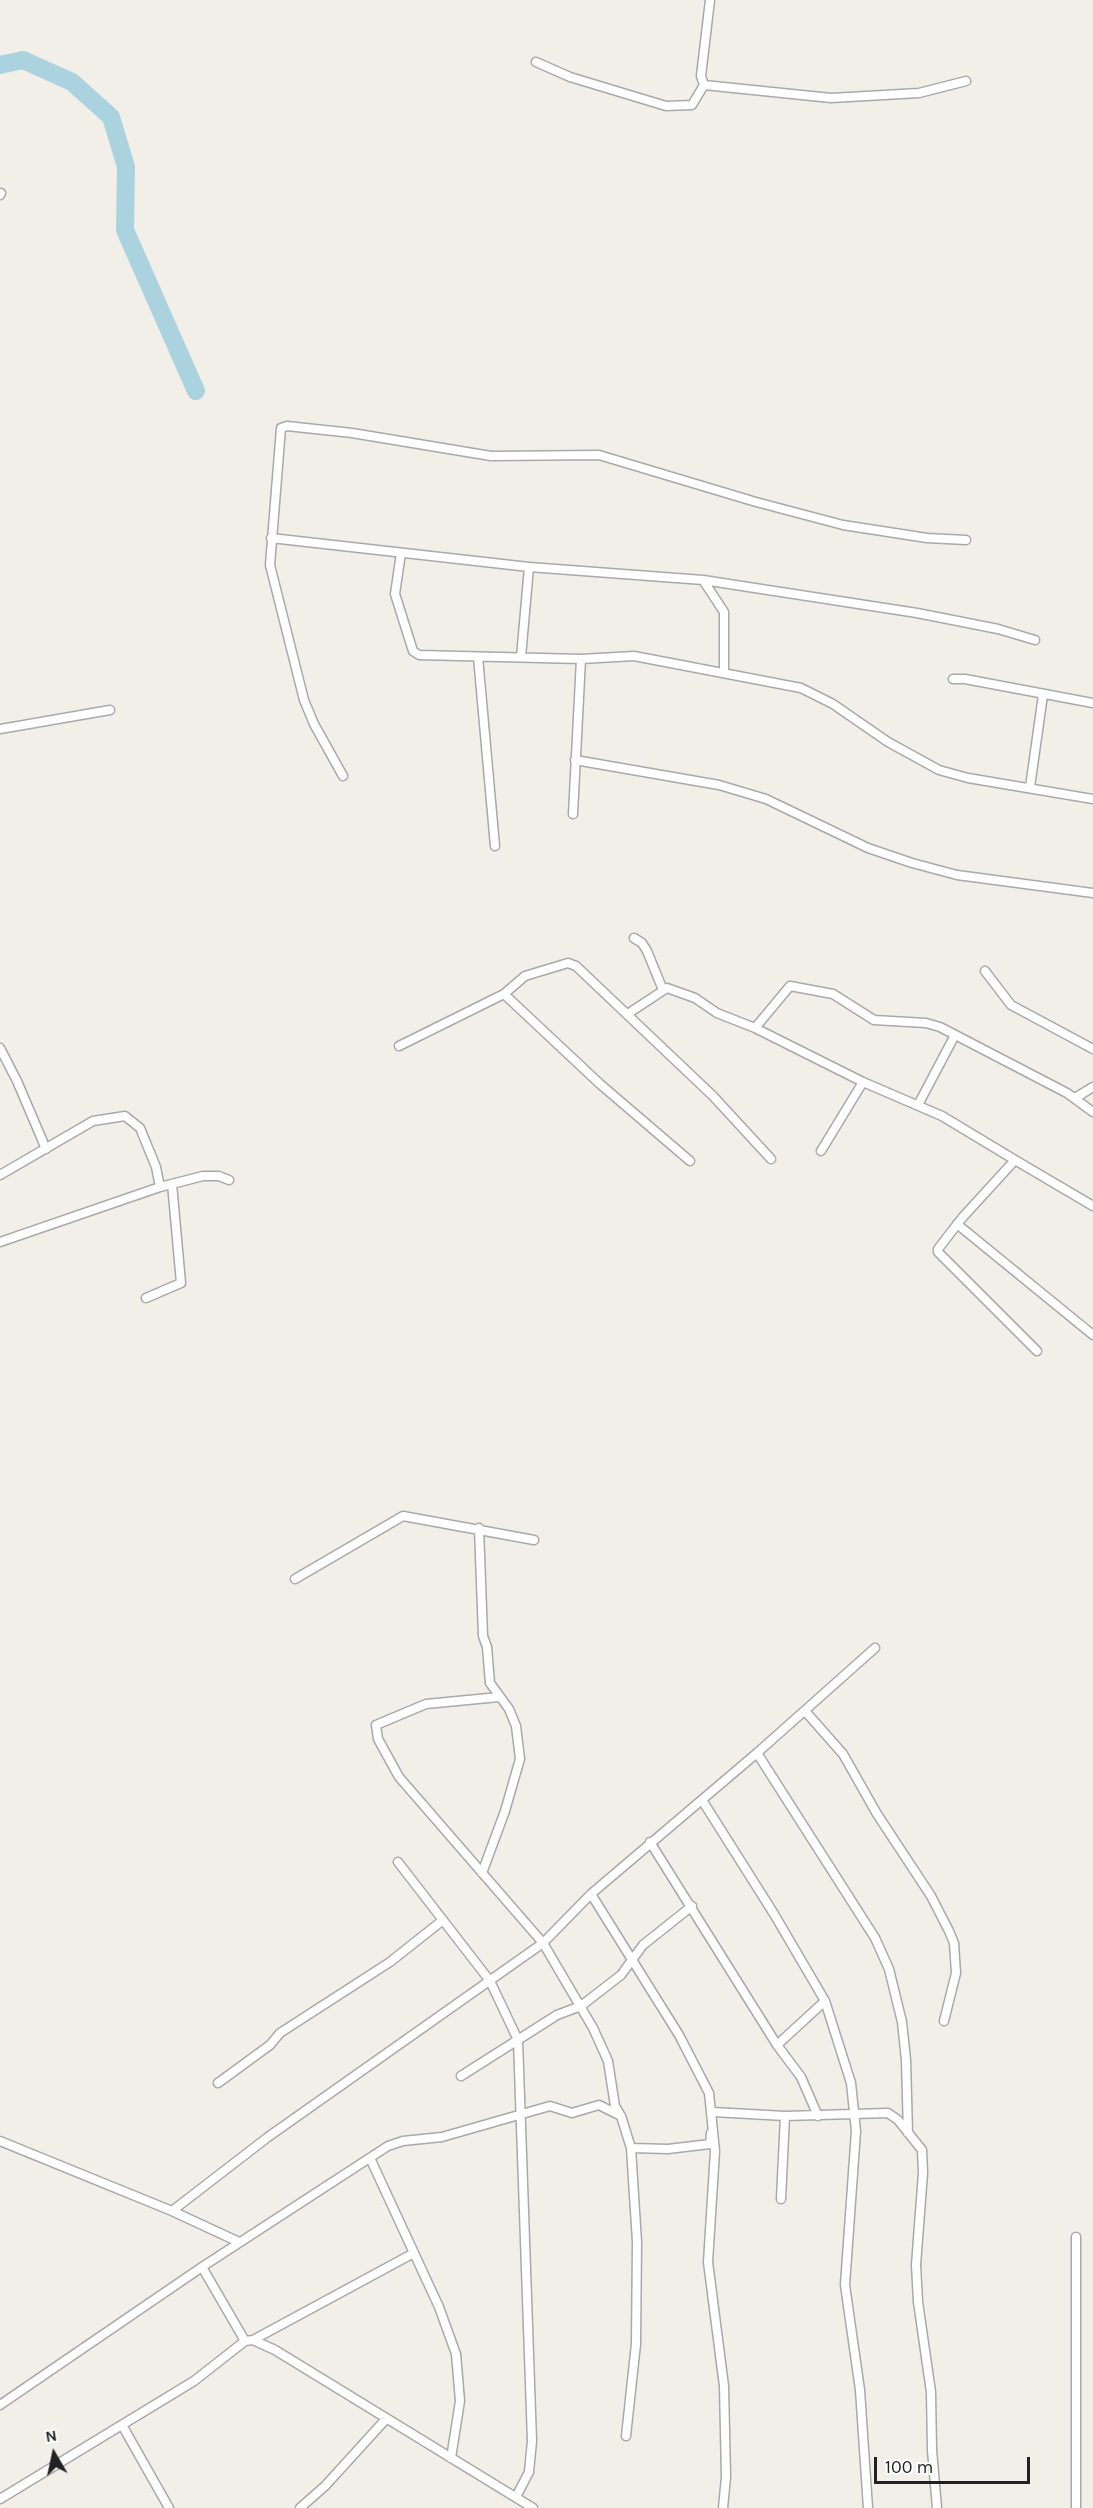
<!DOCTYPE html>
<html>
<head>
<meta charset="utf-8">
<style>
	body { margin:0 }
	#map { position:relative; width:1093px; height:2508px; overflow:hidden; background:#f2efe9; font-family:Karla,sans-serif }
	canvas { display:block }
	.north { position:absolute; left:24px; top:2424px; width:60px; height:60px; -webkit-text-stroke:4px #fff; paint-order:stroke; rotate:351deg; font-size:16px; font-weight:700; line-height:24px; text-align:center; color:#222 }
	.north::after { content:''; display:block; margin:auto; width:21px; height:27px; background:#222; clip-path:polygon(50% 0,100% 100%,50% 72%,0 100%) }
	.scale { position:absolute; left:874px; top:2457px; width:156px; height:27px; box-sizing:border-box; border:3px solid #222; border-top:0; padding-left:8px; font-size:18px; line-height:21px; white-space:nowrap; color:#222; -webkit-text-stroke:4px #fff; paint-order:stroke }
</style>
</head>
<body>
<div id="map">
<canvas width="1093" height="2508"></canvas>
<div class="north">N</div>
<div class="scale">100 m</div>
</div>
<script>
const c = document.querySelector('canvas').getContext('2d');
c.lineJoin = 'round';
const toPath = rows => new Path2D(rows.map(r => 'M' + r).join(''));
function trace(path, color, width, dash) { c.strokeStyle = color; c.lineWidth = width; c.lineCap = dash ? 'butt' : 'round'; c.setLineDash(dash || []); c.stroke(path); }
trace(toPath([
	[0,65,23,60,72,82,111,117,126,167,125,230,196,391]
]), '#aad3df', 18);
const street = toPath([
	[536,62,570,77,666,106,692,105,704,85,701,76,710,0],
	[704,85,831,98,919,93,966,81],
	[0,195,1,193],
	[271,538,529,567,521,657],
	[401,553,395,594,413,651,419,655,581,659,634,656,801,688,833,704,888,742,939,770,968,778,1093,799],
	[529,567,703,580,917,613,998,629,1035,640],
	[703,580,724,612,724,672],
	[478,657,495,846],
	[953,679,965,679,1093,703],
	[0,729,110,710],
	[575,760,719,785,766,799,868,848,912,863,957,875,1093,893],
	[343,776,314,724,304,700,270,565,281,428,287,426,352,433,491,456,599,455,756,502,843,525,927,538,966,540],
	[1030,787,1043,695],
	[573,814,581,659],
	[634,938,642,943,647,951,663,990],
	[985,971,1011,1005,1093,1049],
	[629,1013,667,988,695,998,717,1013,755,1028,863,1082,942,1116,1015,1160],
	[755,1028,790,986,833,994,874,1020,926,1023,940,1027,1067,1093,1093,1112],
	[399,1046,504,994],
	[0,1048,17,1081,46,1149],
	[1075,1098,1093,1087],
	[918,1105,955,1035],
	[821,1151,863,1082],
	[690,1161,600,1084,504,994,525,976,568,963,576,966,713,1096,771,1159],
	[0,1175,93,1121,125,1116,140,1128,156,1167,160,1187],
	[957,1224,1093,1335],
	[0,1242,160,1187,203,1176,219,1176,229,1180],
	[146,1298,181,1283,172,1184],
	[1037,1351,938,1252,938,1249,962,1218,1015,1160,1093,1206],
	[479,1528,483,1636,487,1647,490,1683,509,1709,516,1726,520,1759,505,1811,482,1873],
	[295,1579,403,1516,534,1540],
	[499,1697,426,1704,376,1725,378,1739,399,1777,543,1943,593,2028,608,2061,615,2106,621,2116,631,2148,637,2242,636,2344,626,2436],
	[805,1711,843,1754,877,1814,931,1896,949,1931,954,1943,956,1973,944,2021],
	[757,1753,875,1938,889,1969,902,2022,906,2060,908,2133],
	[702,1800,774,1914,825,2001,851,2083,856,2131,845,2285,860,2390,868,2508],
	[650,1842,777,2045,801,2077,818,2116],
	[398,1862,490,1981,518,2040,532,2441,529,2472,516,2497],
	[591,1894,679,2035,709,2093,715,2151,708,2262,724,2386,726,2477,723,2508],
	[777,2045,825,2001],
	[461,2076,557,2015,581,2006,621,1975,643,1945,692,1906],
	[218,2083,270,2045,280,2033,390,1962,443,1920],
	[713,2112,785,2116,888,2113,898,2120,922,2150,923,2173,916,2265,918,2302,931,2392,932,2450,937,2508],
	[0,2141,172,2211,239,2242],
	[631,2148,668,2149,710,2144,711,2133],
	[370,2158,439,2307,456,2354,460,2401,451,2458],
	[781,2199,785,2116],
	[172,2211,268,2137,543,1943,591,1894,757,1753,875,1648],
	[1076,2237,1076,2508],
	[202,2267,245,2341],
	[253,2340,412,2254],
	[0,2405,202,2267,388,2146,403,2141,442,2137,550,2106,572,2113,599,2105,621,2116],
	[122,2425,169,2508],
	[0,2499,194,2381,245,2341,253,2340,275,2350,533,2508],
	[300,2508,325,2486,386,2419]
]);
trace(street, '#a9a9a9', 11);
trace(street, '#fff', 8);
</script>
</body>
</html>
